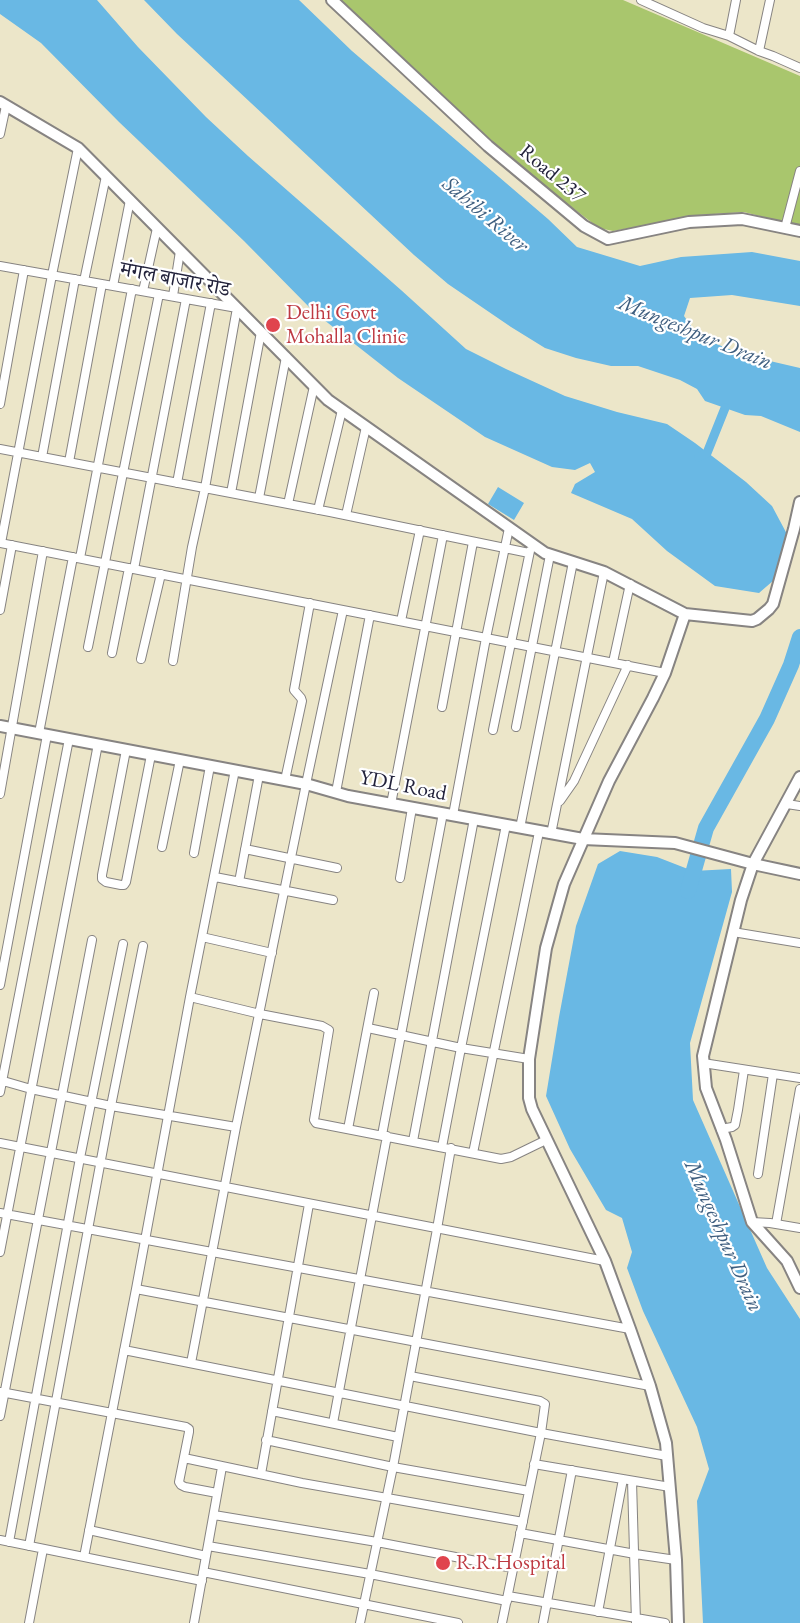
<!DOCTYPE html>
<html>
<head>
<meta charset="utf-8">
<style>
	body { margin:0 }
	canvas { display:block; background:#ece6c9 }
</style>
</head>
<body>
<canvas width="800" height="1623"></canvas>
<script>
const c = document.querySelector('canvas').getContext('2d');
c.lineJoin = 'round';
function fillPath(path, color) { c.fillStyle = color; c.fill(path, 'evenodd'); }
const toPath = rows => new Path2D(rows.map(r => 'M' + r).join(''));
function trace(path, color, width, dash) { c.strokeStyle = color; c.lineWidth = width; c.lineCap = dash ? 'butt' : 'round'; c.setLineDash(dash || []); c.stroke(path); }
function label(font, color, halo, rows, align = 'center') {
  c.font = font + ' "EB Garamond","Noto Serif Devanagari",serif'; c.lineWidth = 4.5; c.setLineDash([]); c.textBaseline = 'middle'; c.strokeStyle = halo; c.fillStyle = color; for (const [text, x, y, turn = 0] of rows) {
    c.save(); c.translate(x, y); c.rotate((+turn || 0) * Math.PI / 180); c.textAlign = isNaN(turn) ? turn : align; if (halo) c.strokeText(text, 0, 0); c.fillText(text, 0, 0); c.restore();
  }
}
fillPath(toPath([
	[340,0,623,0,800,76,800,226,744,212,699,215,613,231,599,228,565,202,499,148]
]), '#a9c66d');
fillPath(toPath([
	[0,0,97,0,138,47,206,117,248,156,401,290,466,349,506,369,565,396,617,412,667,424,695,443,746,482,772,506,788,536,774,580,759,593,715,586,667,551,632,519,571,493,575,484,595,472,590,463,575,470,552,467,485,437,398,378,314,312,244,241,119,122,41,43,0,14],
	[144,0,299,0,352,51,548,219,577,247,640,266,681,257,752,252,800,261,800,306,732,295,690,298,684,316,699,337,744,355,800,368,800,432,761,416,745,415,705,401,697,389,680,380,638,366,611,366,576,358,545,348,511,327,448,284,414,255,177,34],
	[498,487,524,503,514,520,488,504],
	[620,851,657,857,693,871,731,869,732,892,690,1043,693,1100,767,1268,800,1319,800,1623,703,1623,697,1501,709,1469,697,1427,643,1311,627,1268,632,1252,622,1218,606,1210,570,1149,546,1096,559,1017,576,926,598,864]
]), '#69b8e4');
trace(toPath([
	[699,457,707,453,725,408]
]), '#69b8e4', 9);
trace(toPath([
	[688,891,706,828,767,719,791,665,800,637]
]), '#69b8e4', 16);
const minor = toPath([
	[641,0,703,28,729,36],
	[736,0,729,36,759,51,773,56,800,68],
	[759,51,770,0],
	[0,134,6,106],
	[785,228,800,171],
	[0,266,237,308,205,488,192,547,173,661],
	[84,281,106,176],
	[113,286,130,200],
	[143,291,157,228],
	[173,296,180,251],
	[0,404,24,270],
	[0,449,330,512,529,553],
	[42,457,75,279],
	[69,462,102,284],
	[177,483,211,303],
	[231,493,261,332],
	[259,498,286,357],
	[288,504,314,386],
	[318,510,342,410],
	[346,515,366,427],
	[0,543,665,673],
	[1,543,52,275,78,148],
	[80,558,132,289],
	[134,569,186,299],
	[0,610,12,545],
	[401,621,420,530],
	[88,647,159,294],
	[112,653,129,568],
	[141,659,161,574],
	[613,662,630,584],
	[442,707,473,542],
	[516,727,550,555],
	[493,730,530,551],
	[39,733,73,557],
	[126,750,102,875,102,879,106,882,121,885,124,885,126,882,151,755],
	[285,780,302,701,301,698,294,690,310,603],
	[336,792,370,615],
	[0,794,43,551],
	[560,801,574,781,628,665],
	[391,804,443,535],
	[787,804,800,806],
	[453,815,486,638,509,528],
	[520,828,573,562],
	[551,834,604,572],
	[162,847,180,760],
	[245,849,337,868],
	[194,853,210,766],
	[215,877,333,900],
	[400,878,412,808],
	[239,882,259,775],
	[733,932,800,943],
	[202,937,272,953],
	[0,985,47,735],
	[190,997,260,1014,322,1026,329,1030,314,1120,316,1123,501,1159,511,1157,546,1140],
	[368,1028,461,1048,529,1059],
	[703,1063,800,1078],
	[0,1080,31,1089,111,1106,236,1127],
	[0,1092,69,739],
	[348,1129,374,993],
	[721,1129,732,1127,735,1125,738,1110,744,1070],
	[382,1135,443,813],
	[413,1141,474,819],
	[0,1143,605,1261],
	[442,1147,461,1048,506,825],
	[473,1153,539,832],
	[758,1174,773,1074],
	[0,1213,630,1329],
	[752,1222,770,1223,800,1228],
	[776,1224,800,1089],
	[0,1252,98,744],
	[136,1289,650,1386],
	[124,1350,541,1433,667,1456],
	[191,1363,236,1127,306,784,343,610],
	[410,1376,540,1401,545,1404,541,1433,502,1623],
	[1,1392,186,1427,189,1429,189,1432,179,1482,181,1485,185,1487,217,1493],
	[272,1411,398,1437],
	[0,1416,92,940],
	[333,1423,387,1136],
	[266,1440,393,1467,529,1491],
	[184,1458,302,1483,523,1522],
	[534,1464,670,1487],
	[261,1474,309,1204],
	[632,1481,636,1622],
	[214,1515,377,1542,513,1568],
	[89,1530,206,1556],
	[520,1533,635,1554,676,1560],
	[0,1540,202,1581],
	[9,1542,80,1158,123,944],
	[29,1546,111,1106,143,946],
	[208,1546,370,1574,507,1601],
	[84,1557,136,1289,190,997,235,770],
	[203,1572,458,1623],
	[508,1596,665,1623],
	[598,1612,623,1479],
	[29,1623,43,1549],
	[194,1623,222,1467],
	[360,1623,393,1467,437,1229,451,1148],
	[543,1623,572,1470]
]);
const tertiary = toPath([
	[332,0,488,146,584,226,608,239,689,222,742,219,800,231],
	[0,102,78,148,328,400,545,553,604,572,685,614,752,621,757,619,769,609,773,604,794,529,800,502],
	[0,726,306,784,348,796,583,839,675,843,753,864,800,874],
	[800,777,753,864,741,900,703,1056,706,1088,726,1140,752,1222,787,1261,800,1288],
	[678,1623,676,1560,666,1443,650,1386,630,1329,605,1261,532,1109,529,1098,529,1059,546,948,564,884,609,781,653,698,665,673,685,614]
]);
trace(minor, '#878482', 10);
trace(tertiary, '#878482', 14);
trace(minor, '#fff', 8);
trace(tertiary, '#fff', 10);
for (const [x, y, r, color] of [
	[273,325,8,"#e0444e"],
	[443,1563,8,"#e0444e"]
]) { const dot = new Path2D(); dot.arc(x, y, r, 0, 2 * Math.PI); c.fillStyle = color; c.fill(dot); trace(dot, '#fff', 2); }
label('21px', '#22223b', '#fff', [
	["Road 237",552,174,40],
	["मंगल बाजार रोड",175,280,11],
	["YDL Road",403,786,11]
]);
label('21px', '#be3a42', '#fff', [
	["Delhi Govt",286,313],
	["Mohalla Clinic",286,337],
	["R.R.Hospital",456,1563]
], 'left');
label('italic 22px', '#3e5e7f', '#fff', [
	["Sahibi River",485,215,40],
	["Mungeshpur Drain",695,333,22],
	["Mungeshpur Drain",723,1236,66]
]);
</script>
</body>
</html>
